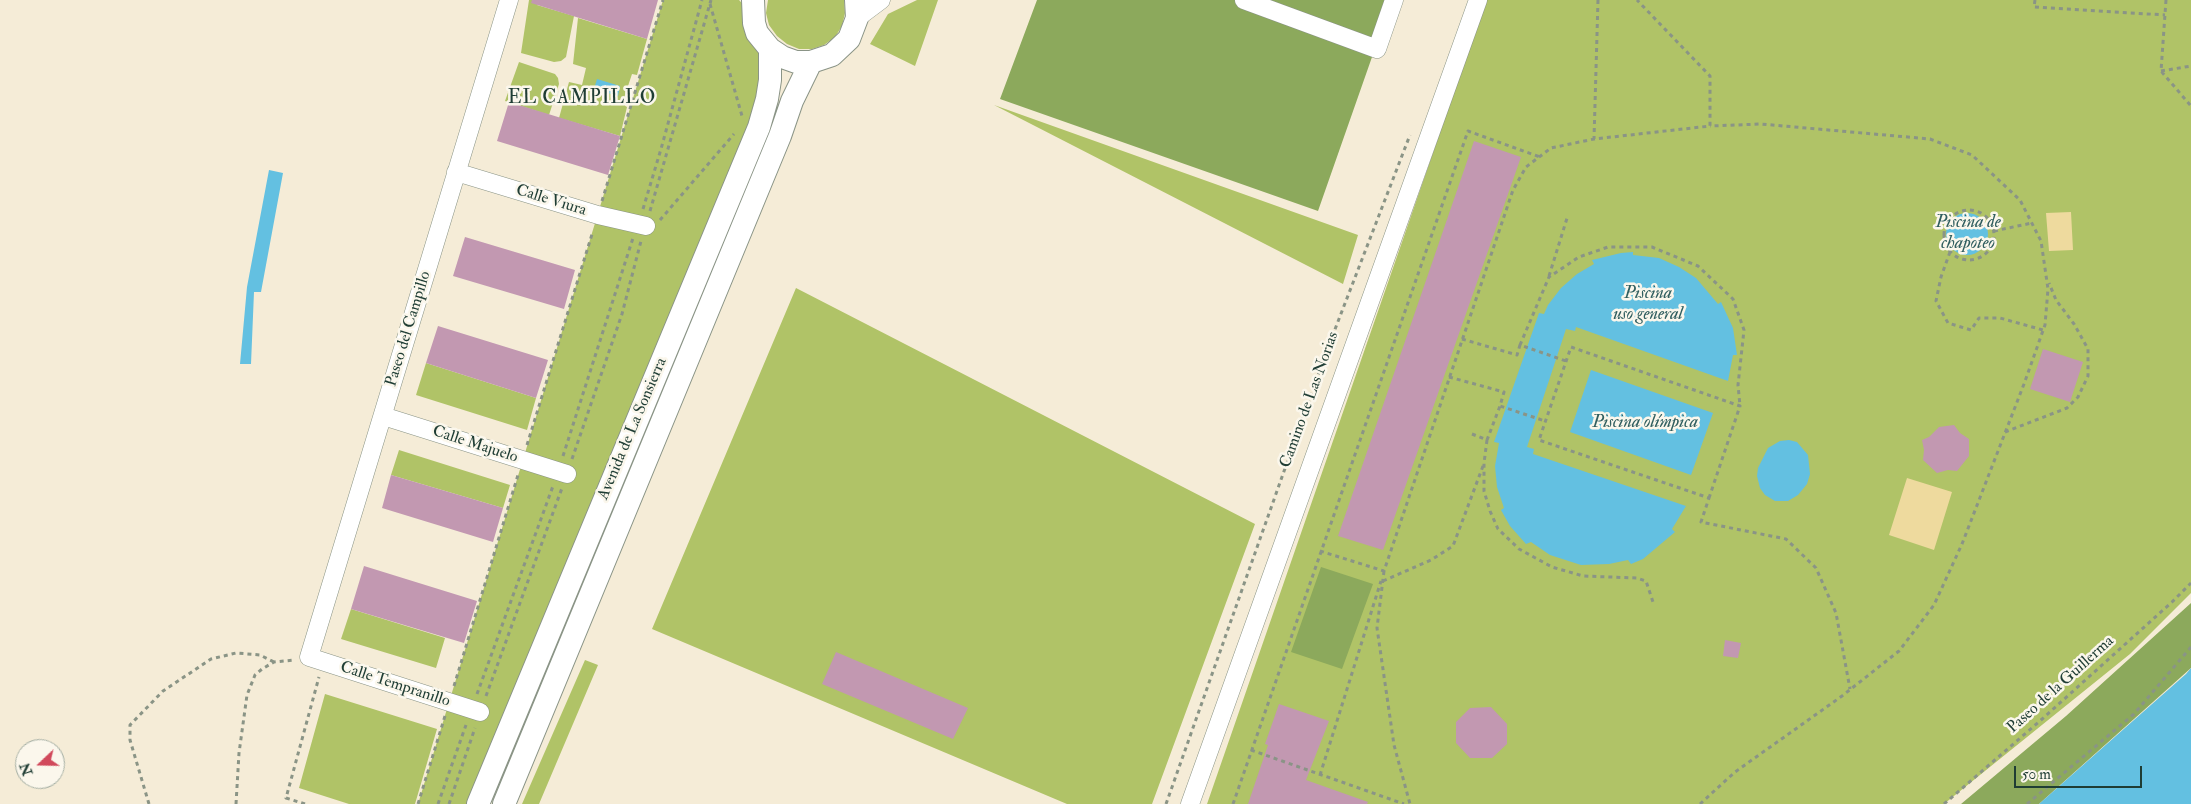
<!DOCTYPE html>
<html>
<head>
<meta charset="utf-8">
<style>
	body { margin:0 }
	#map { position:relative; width:2191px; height:804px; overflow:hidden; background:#f5ecd7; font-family:"IM FELL Double Pica",serif }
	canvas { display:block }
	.north { position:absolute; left:15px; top:739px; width:50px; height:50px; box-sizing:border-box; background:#fbf7ec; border:1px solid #a3ada2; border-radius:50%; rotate:249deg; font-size:14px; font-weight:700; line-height:20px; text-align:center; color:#1f3d34 }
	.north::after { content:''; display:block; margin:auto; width:18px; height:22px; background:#d1495b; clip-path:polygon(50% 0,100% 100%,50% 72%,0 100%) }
	.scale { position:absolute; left:2014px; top:766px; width:128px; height:22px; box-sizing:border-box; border:2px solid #1f3d34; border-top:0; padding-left:6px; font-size:15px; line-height:18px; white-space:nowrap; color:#1f3d34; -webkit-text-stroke:4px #fbf7ec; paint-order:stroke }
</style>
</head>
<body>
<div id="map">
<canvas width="2191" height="804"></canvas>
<div class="north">N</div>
<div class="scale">50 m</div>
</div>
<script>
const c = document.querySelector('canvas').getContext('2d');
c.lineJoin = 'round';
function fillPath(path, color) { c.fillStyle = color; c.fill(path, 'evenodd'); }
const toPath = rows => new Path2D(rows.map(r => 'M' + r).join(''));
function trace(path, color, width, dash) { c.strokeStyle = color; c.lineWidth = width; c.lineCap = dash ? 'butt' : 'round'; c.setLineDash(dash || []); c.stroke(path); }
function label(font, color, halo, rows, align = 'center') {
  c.font = font + ' "IM FELL Double Pica",serif'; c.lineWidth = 5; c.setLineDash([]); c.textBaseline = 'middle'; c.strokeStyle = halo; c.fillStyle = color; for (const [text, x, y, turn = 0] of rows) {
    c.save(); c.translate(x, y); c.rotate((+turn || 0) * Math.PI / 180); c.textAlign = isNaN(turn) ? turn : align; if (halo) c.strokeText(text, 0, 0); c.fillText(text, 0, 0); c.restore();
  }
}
fillPath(toPath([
	[529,0,538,0,537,5,574,16,566,57,561,61,554,62,521,53],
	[663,0,739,0,752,14,770,80,478,804,418,804],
	[768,0,844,0,845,13,842,26,835,37,824,45,812,49,799,49,787,44,777,36,769,25,766,13],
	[917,0,938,0,915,66,870,44,888,14],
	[1486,0,2191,0,2191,593,2130,654,1944,804,1207,804],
	[578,18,647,39,637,75,632,74,622,104,627,107,620,136,559,118,569,82,582,85,586,68,573,64],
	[519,62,555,74,558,78,559,84,549,115,505,101],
	[994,105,1358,235,1343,284],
	[796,288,1255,524,1152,804,1067,804,652,629],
	[426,363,536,398,527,430,416,395],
	[399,450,510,485,503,508,391,475],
	[351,609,445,638,436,668,341,639],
	[585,660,598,665,539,804,522,804],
	[325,694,437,729,415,804,349,804,299,788]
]), '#b0c367');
fillPath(toPath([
	[1037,0,1392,0,1318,211,1000,99],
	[1321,567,1373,584,1342,669,1291,652],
	[2191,603,2191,668,2039,804,1961,804,2066,716]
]), '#8ca95c');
fillPath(toPath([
	[2071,212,2073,250,2049,251,2046,213],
	[1907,478,1952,492,1934,550,1889,535]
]), '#eeda9e');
fillPath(toPath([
	[597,79,620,86,618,96,594,89],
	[269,170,283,173,261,292,254,292,251,364,240,364,247,287],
	'1946 234a21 21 0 1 1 42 0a21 21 0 1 1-42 0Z',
	[1633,252,1633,255,1659,258,1679,267,1696,278,1718,304,1721,302,1733,328,1737,355,1733,355,1728,381,1576,327,1575,331,1566,329,1527,447,1534,449,1533,454,1686,506,1672,529,1675,532,1643,559,1631,564,1628,560,1609,564,1581,565,1550,555,1531,542,1526,544,1510,526,1501,510,1504,508,1497,487,1495,466,1499,443,1494,442,1539,313,1544,314,1548,305,1561,288,1577,274,1594,264,1592,260,1621,253],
	[1591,370,1713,413,1691,475,1570,432],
	[1789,440,1797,442,1808,455,1810,474,1807,484,1798,495,1788,501,1775,501,1765,495,1760,488,1757,476,1758,468,1768,448,1780,441],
	[2191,668,2191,804,2039,804,2186,674]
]), '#63c0e1');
fillPath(toPath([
	[532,0,658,0,647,39,531,3],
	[509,102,620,136,608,175,497,141],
	[1474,141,1521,157,1383,550,1338,536],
	[465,237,575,270,564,309,453,276],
	[438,326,548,360,536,398,426,363],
	[2043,349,2083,362,2070,402,2030,389],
	[1954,425,1960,433,1969,439,1969,456,1957,471,1948,470,1937,473,1923,460,1924,450,1922,440,1929,437,1939,427],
	[391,475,503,508,493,542,382,508],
	[364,566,477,601,464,643,351,609],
	[1725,640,1741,643,1738,658,1723,656],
	[836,652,968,708,953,739,822,684],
	[1279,704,1329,721,1306,780,1368,802,1367,804,1248,804,1268,745,1265,744],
	[1491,707,1507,724,1507,744,1492,758,1470,758,1456,743,1456,722,1470,708]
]), '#c298b1');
const minor = toPath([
	[1244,0,1377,49,1394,0],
	[857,18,881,0],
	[456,172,598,215,646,226],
	[383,416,567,474],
	[480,712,309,657,509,0],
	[1190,804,1478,0]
]);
const major = toPath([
	[753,0,754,23,757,33,770,49,782,57,796,62,811,62,832,55,849,39,857,18,856,0],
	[478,804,759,127,767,99,770,80,770,49],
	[504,804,780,136,792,101,811,62]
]);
trace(minor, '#8a9486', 19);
trace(major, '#8a9486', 24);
trace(toPath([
	[1598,0,1594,139,1710,126,1710,76,1637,0],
	[2035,0,2034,7,2165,15],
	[2166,0,2161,71,2191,106],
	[710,4,742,116],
	[2161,71,2191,66],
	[602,201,663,0],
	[643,209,661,149,702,0],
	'1944 235a25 25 0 1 1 50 0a25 25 0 1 1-50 0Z',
	[650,211,711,0],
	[660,220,734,134],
	[1994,231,2032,223],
	[1950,252,1941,277,1936,301,1948,323,1971,330,1979,318,2000,318,2043,330],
	[1549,276,1568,215],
	[1462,339,1517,355,1520,345,1566,361],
	[1520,345,1549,277,1579,257,1608,247,1652,247,1698,266,1733,299,1744,330,1738,385,1740,406],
	[1449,377,1504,392,1500,406,1545,421],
	[2005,432,2067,408,2078,397,2088,376,2088,349,2074,324,2056,300,2049,283],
	[1472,434,1487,440,1500,406],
	[1487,440,1484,463,1484,491,1490,511,1498,529,1519,549,1552,567,1583,576,1637,578,1646,581,1654,605],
	[527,445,593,231],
	[563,456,633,238],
	[572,459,622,314,641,241],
	[1709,498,1740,406,1571,347,1539,440,1709,498,1701,522,1786,539,1816,568,1836,613,1850,689],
	[1320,551,1384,571,1513,190,1526,167,1551,148,1594,139],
	[1384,571,1377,628,1394,745,1410,804],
	[1383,581,1431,560,1453,546,1483,466],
	[454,686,518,475],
	[477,694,553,486],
	[486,696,562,488],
	[1251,750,1404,804],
	[1320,775,1381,581],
	[149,804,130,740,130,725,163,691,211,659,236,653,260,655,274,662],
	[236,804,239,753,247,695,255,675,262,669,274,662,294,660],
	[305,804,286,798,319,677],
	[418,804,445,716],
	[438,804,466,725],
	[449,804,475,728],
	[1166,804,1327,350,1410,135],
	[1233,804,1468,131,1540,157],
	[1700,804,1735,772,1842,696,1899,651,1934,605,1962,544,2024,384,2045,325,2048,289,2041,241,2020,200,1972,155,1930,139,1761,124,1710,126],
	[1944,804,2041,720,2172,602,2191,583],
	[2027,804,2134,714,2191,647]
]), '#8a9486', 3, [4, 4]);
trace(minor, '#fff', 18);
trace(major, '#fff', 22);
label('16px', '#1f3d34', '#fbf7ec', [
	["Calle Viura",551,201,17],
	["Paseo del Campillo",409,329,-73],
	["Camino de Las Norias",1310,400,-70],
	["Avenida de La Sonsierra",633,429,-67],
	["Calle Majuelo",475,445,18],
	["Calle Tempranillo",395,685,18],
	["Paseo de la Guillerma",2061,685,-42]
]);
label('italic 18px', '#305e5f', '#fbf7ec', [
	["Piscina de",1968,223],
	["chapoteo",1968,244],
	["Piscina",1648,294],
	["uso general",1648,315],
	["Piscina olímpica",1645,423]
]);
c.letterSpacing = '1px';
label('19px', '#1f3d34', '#fbf7ec', [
	["EL CAMPILLO",582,99]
]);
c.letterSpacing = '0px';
</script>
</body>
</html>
